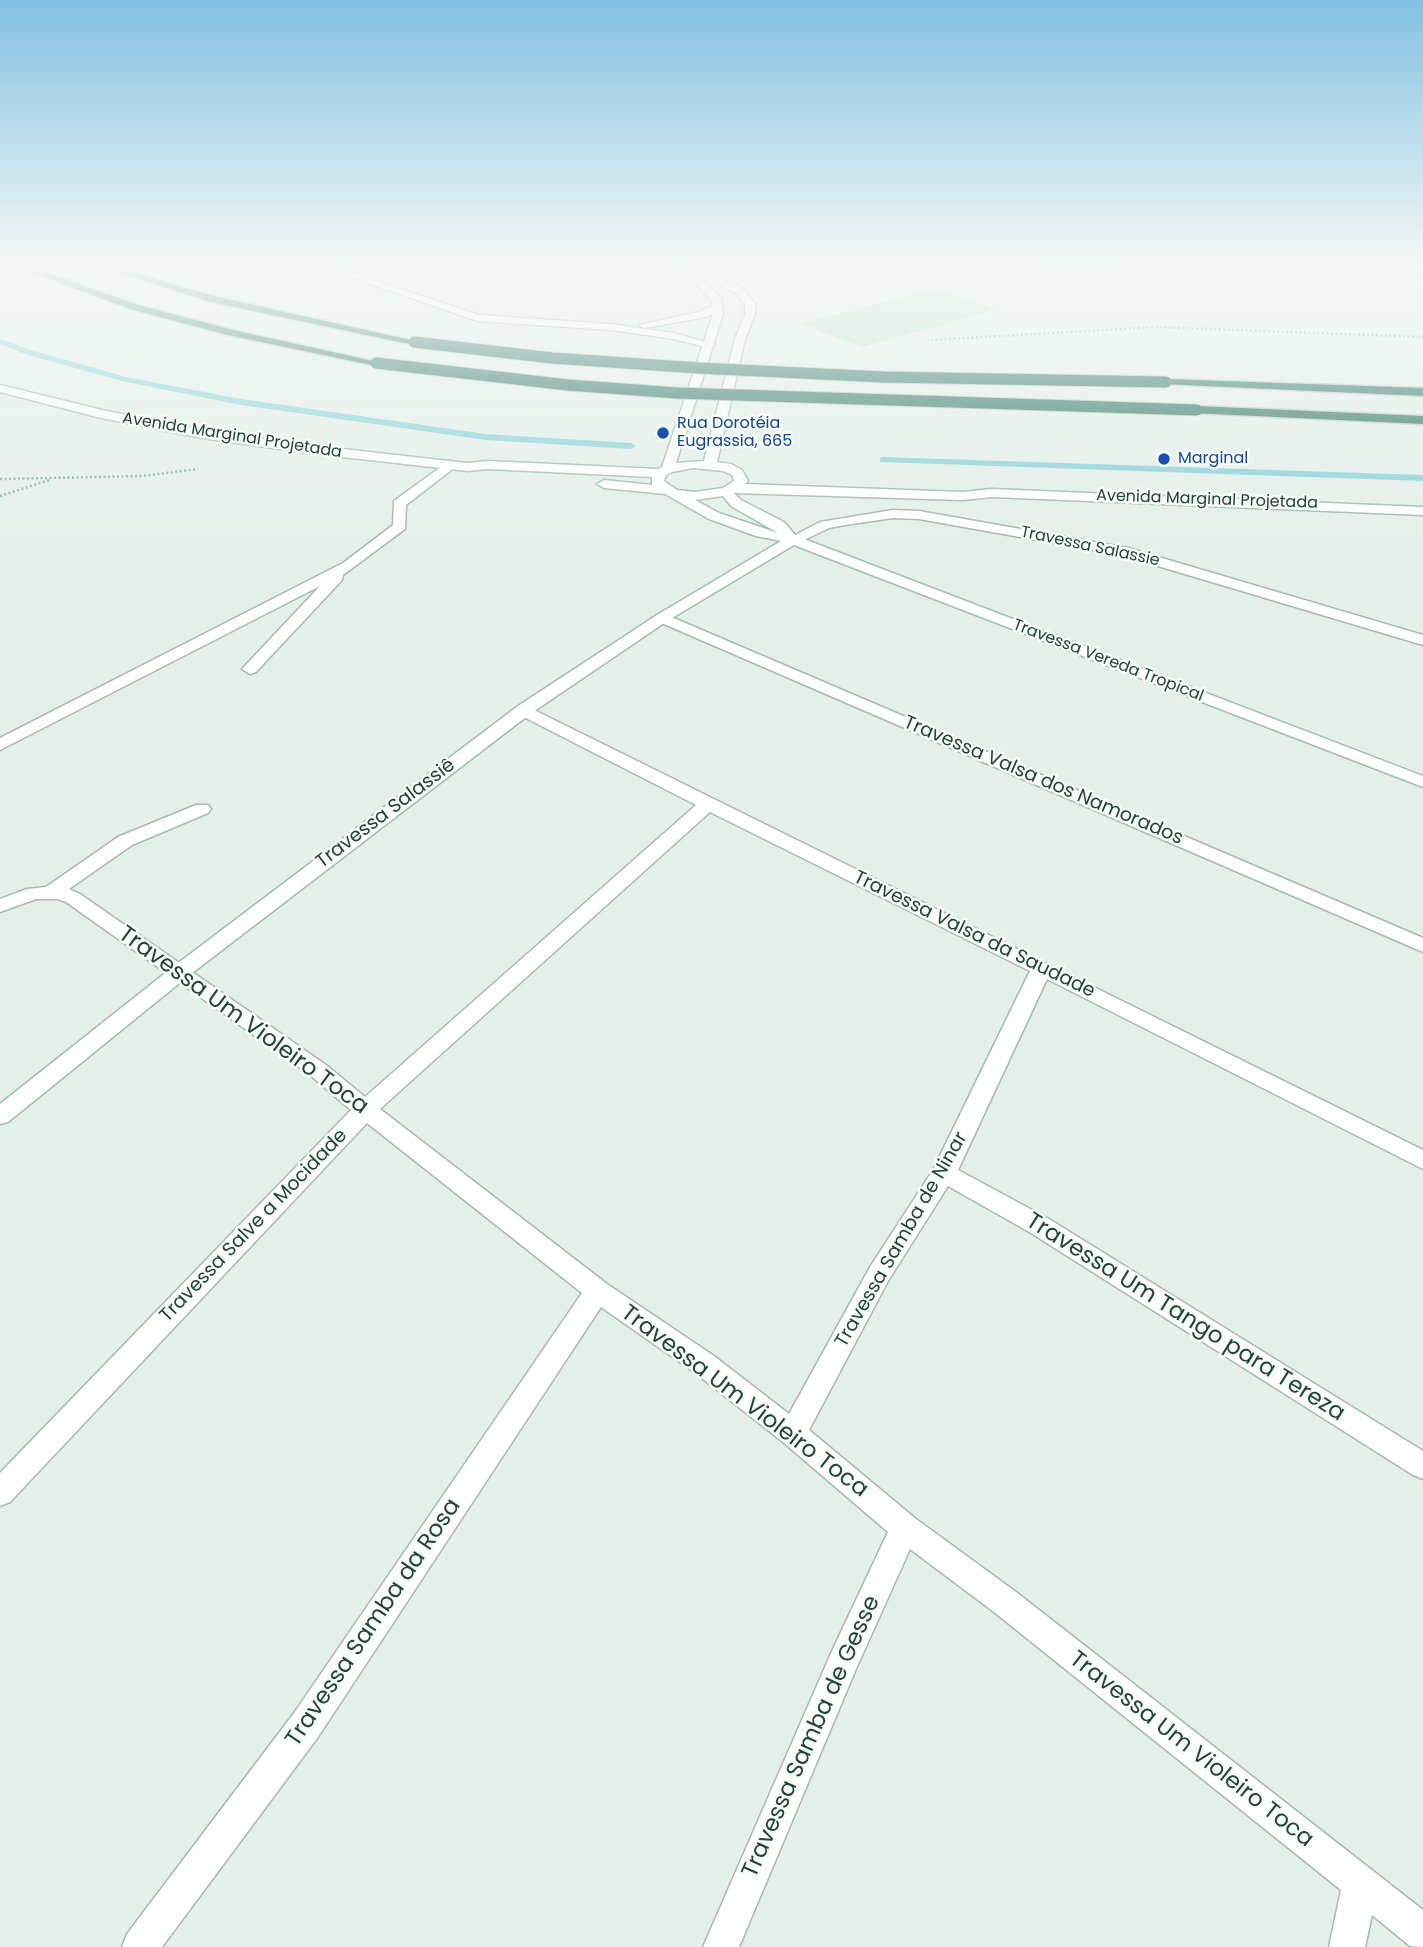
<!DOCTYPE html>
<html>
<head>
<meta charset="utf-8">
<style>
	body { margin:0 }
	canvas { display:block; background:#e5efea }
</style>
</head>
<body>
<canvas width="1423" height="1947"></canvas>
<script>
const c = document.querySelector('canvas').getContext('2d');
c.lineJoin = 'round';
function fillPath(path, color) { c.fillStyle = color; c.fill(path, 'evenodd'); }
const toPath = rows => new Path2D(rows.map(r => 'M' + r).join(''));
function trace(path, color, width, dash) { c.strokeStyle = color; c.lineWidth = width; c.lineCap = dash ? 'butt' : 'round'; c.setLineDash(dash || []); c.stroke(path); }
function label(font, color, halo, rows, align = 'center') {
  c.font = font + ' Poppins,sans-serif'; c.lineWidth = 5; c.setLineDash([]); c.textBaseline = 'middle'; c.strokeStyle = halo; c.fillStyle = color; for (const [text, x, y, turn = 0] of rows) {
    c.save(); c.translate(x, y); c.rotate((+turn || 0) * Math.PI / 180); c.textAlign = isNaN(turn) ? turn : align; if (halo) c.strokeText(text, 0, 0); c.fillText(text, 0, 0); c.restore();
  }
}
fillPath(toPath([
	[935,289,998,309,862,347,800,324]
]), '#bce2c4');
fillPath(toPath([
	[0,339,31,350,126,377,241,399,486,434,631,443,636,446,631,449,486,440,241,405,122,381,25,354,0,344,0,339],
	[883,457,1423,475,1423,481,880,462,880,458,883,457]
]), '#89d2d8');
const street = toPath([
	[315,265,329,265,479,315,611,324,674,333,715,345,710,348,674,339,611,330,478,321,315,265],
	[1023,265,1057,268,1135,265,1130,268,1057,274,1023,265],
	[717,304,721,305,721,309,706,317,644,328,639,325,699,312,717,304],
	[449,461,454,462,454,468,406,505,405,529,343,575,342,580,256,672,250,674,242,669,320,586,0,750,0,738,343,563,393,525,394,501,449,461],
	[893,510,919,511,1128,548,1423,635,1423,645,1121,555,919,519,893,518,845,525,829,528,798,543,793,544,786,540,820,522,893,510],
	[662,613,1423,938,1423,952,657,621,654,618,657,615,662,613],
	[524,705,1423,1150,1423,1169,1047,979,958,1170,1049,1219,1423,1451,1423,1479,1413,1475,1031,1233,948,1186,888,1281,809,1430,916,1519,1016,1592,1423,1910,1423,1947,1410,1946,1372,1915,1365,1947,1329,1947,1341,1890,994,1612,910,1549,856,1669,739,1947,703,1947,832,1651,888,1532,783,1442,694,1372,601,1307,318,1737,162,1947,122,1947,127,1934,294,1713,582,1293,367,1123,10,1502,0,1506,0,1473,351,1110,310,1075,66,902,58,899,36,899,0,912,0,899,27,889,46,887,118,837,196,805,208,805,211,809,208,813,132,845,69,889,80,894,326,1065,365,1097,696,805,518,714,516,710,518,706,524,705],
	[710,812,1030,971,933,1170,870,1267,789,1414,714,1356,607,1284,380,1109,710,812]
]);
const secondary = toPath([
	[655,265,671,265,717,276,743,288,755,304,755,315,745,339,717,462,731,464,742,470,748,481,745,484,962,492,992,489,1423,507,1423,515,992,497,962,500,734,493,741,500,784,522,796,536,1423,776,1423,787,794,545,667,621,530,714,187,977,8,1122,0,1124,0,1104,173,967,518,706,657,615,781,541,756,536,709,519,665,494,604,488,597,484,604,480,652,485,652,477,488,469,467,471,307,453,202,438,101,418,0,392,0,385,102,410,202,430,307,445,467,463,488,461,658,469,662,467,713,314,711,299,686,274,655,265],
	[699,277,735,292,745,304,745,315,735,339,704,461,676,463,723,314,721,298,699,277],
	[693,468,723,471,732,475,734,481,723,488,695,492,677,490,664,481,666,475,672,472,693,468],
	[723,496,731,506,778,533,719,513,695,500,723,496]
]);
const highway = toPath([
	[12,265,26,265,138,305,233,330,382,363,376,366,228,335,130,309,12,265],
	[95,265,109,265,213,296,419,342,414,345,211,302,95,265],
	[1166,379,1423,388,1423,396,1162,384,1160,382,1166,379],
	[1197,406,1423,416,1423,424,1193,413,1193,407,1197,406]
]);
trace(street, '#a7b8b1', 3);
trace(secondary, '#a2bcb1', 3);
trace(highway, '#c1cac7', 3);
trace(toPath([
	[931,340,1156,327,1423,337],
	[0,479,142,476,198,469],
	[0,496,49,480]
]), '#82b6a2', 2.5, [2, 2.5]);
fillPath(street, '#fff');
fillPath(secondary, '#fff');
fillPath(highway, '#2b735f');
const highwayBridge = toPath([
	[414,342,552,358,699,368,883,377,1166,382],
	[376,363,568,385,677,393,1197,410]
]);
trace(highwayBridge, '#c1cac7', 13, []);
trace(highwayBridge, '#2b735f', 11);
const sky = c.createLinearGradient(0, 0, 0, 537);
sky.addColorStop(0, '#82c0e2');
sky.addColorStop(0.49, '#f3f8f6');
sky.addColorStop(1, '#f3f8f600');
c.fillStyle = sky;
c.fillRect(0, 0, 1423, 537);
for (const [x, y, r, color] of [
	[663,433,7,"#1a4fb4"],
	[1164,459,7,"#1a4fb4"]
]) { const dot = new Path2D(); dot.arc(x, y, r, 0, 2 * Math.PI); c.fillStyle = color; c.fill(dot); trace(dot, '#f6fbf8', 2.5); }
label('16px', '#164399', '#f6fbf8', [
	["Rua Dorotéia",677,424],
	["Eugrassia, 665",677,442],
	["Marginal",1178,459]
], 'left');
label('16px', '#224338', '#f6fbf8', [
	["Avenida Marginal Projetada",232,436,9],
	["Avenida Marginal Projetada",1207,500,2],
	["Travessa Salassie",1090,547,12],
	["Travessa Vereda Tropical",1108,661,21]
]);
label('19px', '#224338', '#f6fbf8', [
	["Travessa Valsa dos Namorados",1043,781,23],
	["Travessa Salassiê",386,814,-37],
	["Travessa Valsa da Saudade",974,935,26],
	["Travessa Salve a Mocidade",254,1226,-46],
	["Travessa Samba de Ninar",902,1240,-60]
]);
label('23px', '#224338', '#f6fbf8', [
	["Travessa Um Violeiro Toca",243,1021,36],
	["Travessa Um Tango para Tereza",1185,1318,32],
	["Travessa Um Violeiro Toca",744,1402,37],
	["Travessa Samba da Rosa",374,1623,-56],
	["Travessa Samba de Gesse",812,1737,-66],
	["Travessa Um Violeiro Toca",1191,1750,38]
]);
</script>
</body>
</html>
